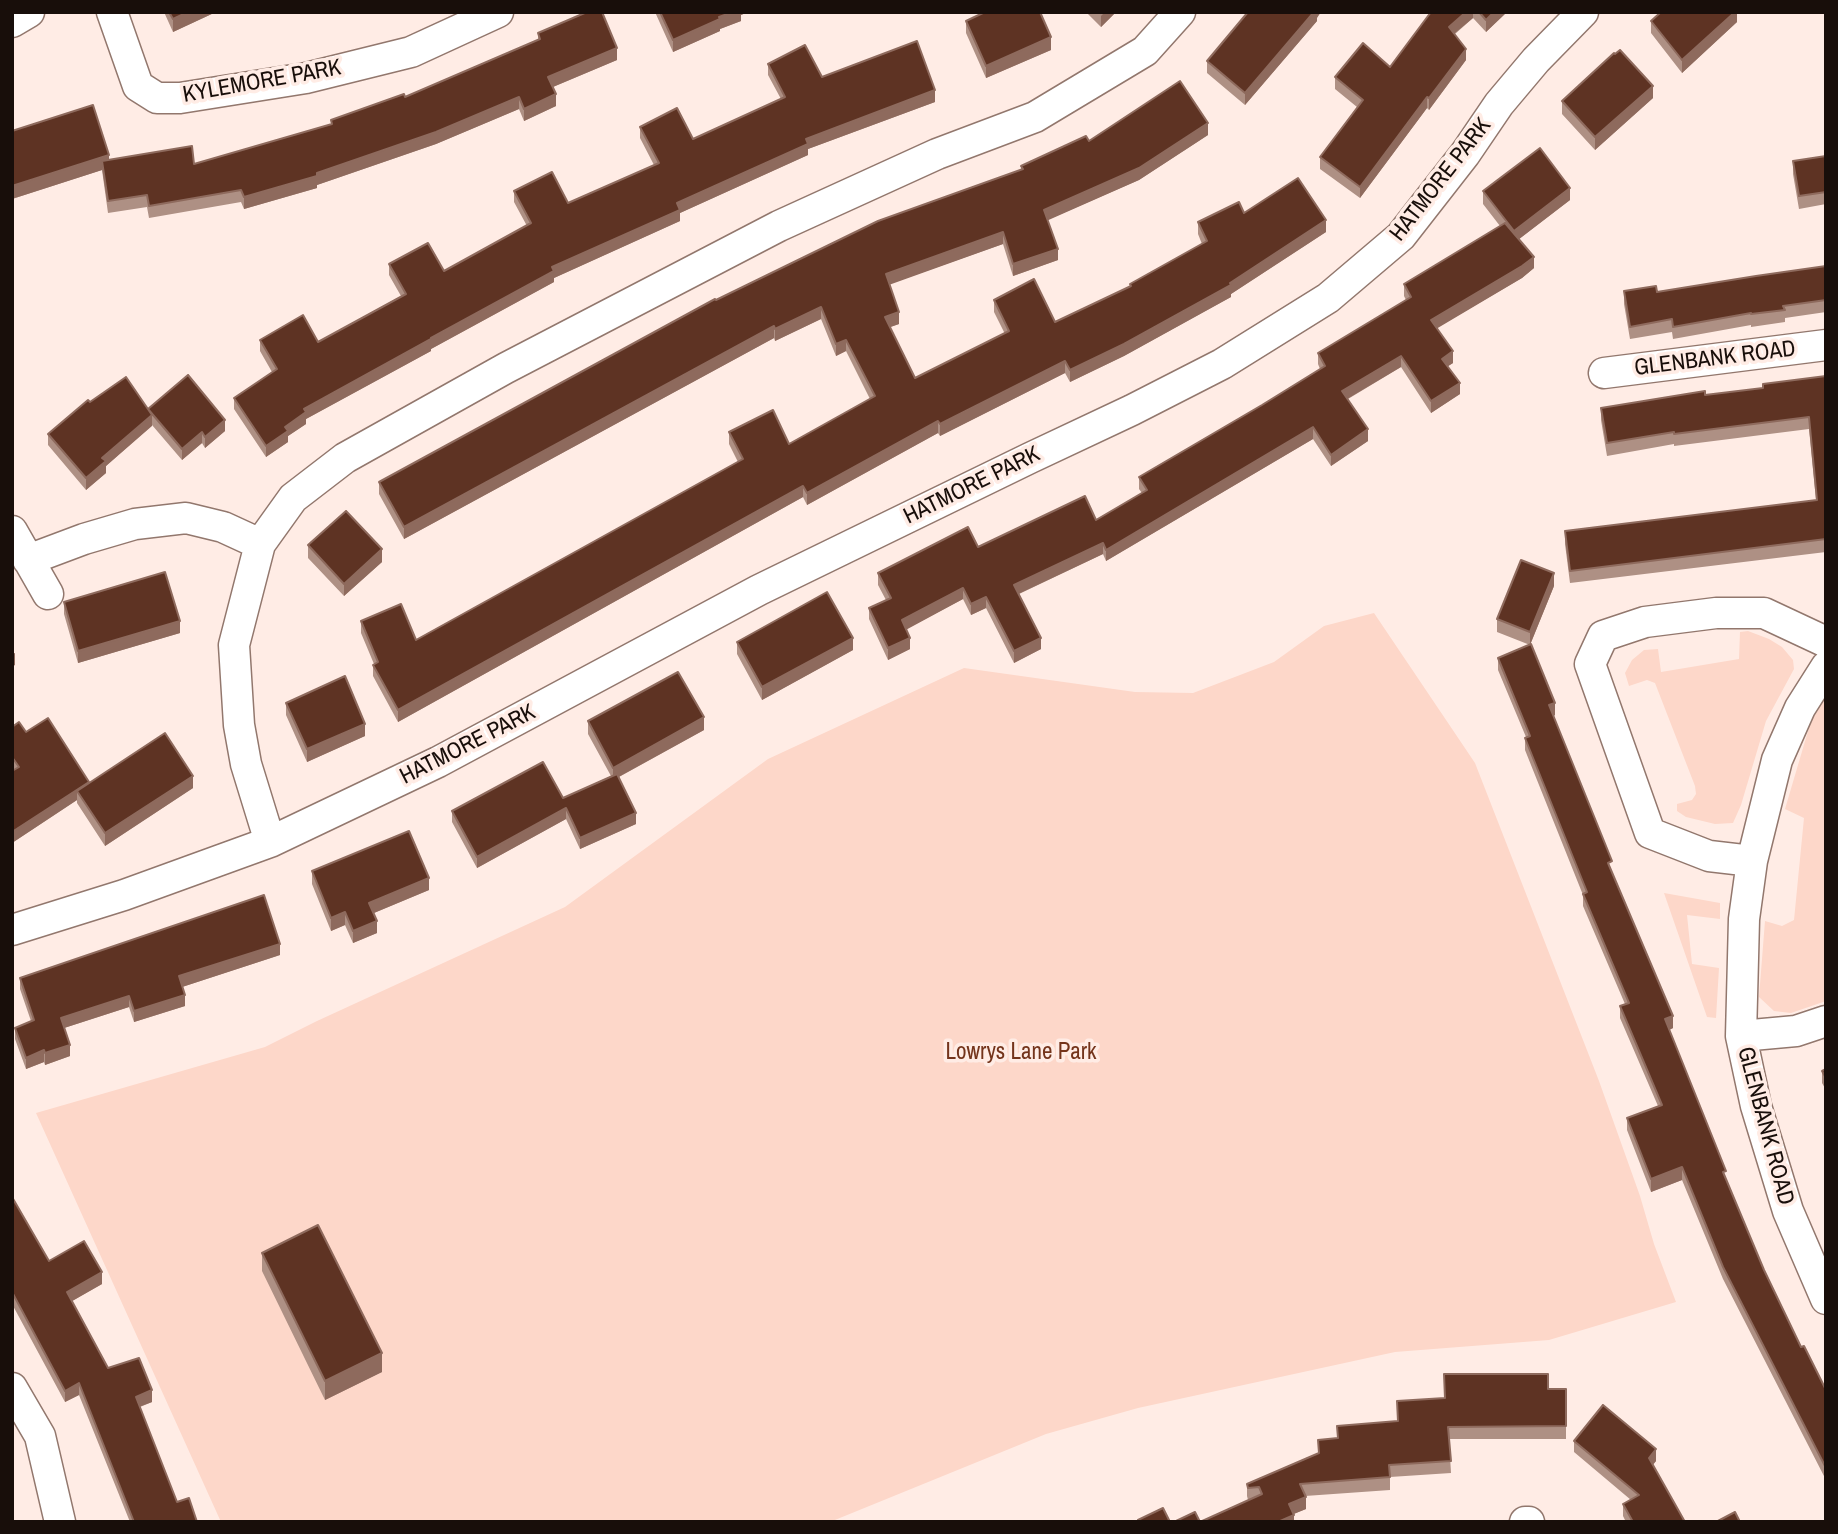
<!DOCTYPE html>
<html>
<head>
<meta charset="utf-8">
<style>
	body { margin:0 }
	#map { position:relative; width:1838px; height:1534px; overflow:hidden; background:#ffece5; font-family:"Archivo Narrow",sans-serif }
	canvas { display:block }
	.frame { position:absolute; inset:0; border:14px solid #180e0a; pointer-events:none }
</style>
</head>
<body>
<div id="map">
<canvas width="1838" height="1534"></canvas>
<div class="frame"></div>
</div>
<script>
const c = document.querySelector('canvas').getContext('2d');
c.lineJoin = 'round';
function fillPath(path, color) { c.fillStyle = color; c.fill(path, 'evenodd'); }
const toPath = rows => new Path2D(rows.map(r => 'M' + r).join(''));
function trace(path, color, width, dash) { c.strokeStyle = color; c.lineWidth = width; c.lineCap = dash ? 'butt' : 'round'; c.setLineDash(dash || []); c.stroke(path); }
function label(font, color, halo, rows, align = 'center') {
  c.font = font + ' "Archivo Narrow",sans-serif'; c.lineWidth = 7; c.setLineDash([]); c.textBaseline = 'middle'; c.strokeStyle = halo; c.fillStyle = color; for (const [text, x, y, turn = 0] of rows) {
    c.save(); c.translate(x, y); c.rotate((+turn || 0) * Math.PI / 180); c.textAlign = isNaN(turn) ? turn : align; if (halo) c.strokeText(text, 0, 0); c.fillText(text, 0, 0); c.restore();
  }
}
fillPath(toPath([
	[1374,613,1475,763,1599,1081,1640,1196,1654,1244,1676,1302,1549,1340,1395,1352,1138,1408,1046,1434,830,1522,221,1522,36,1113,265,1047,317,1021,565,907,768,759,964,668,1135,692,1193,693,1274,662,1324,626],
	[1748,631,1769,639,1782,647,1793,660,1794,669,1766,721,1741,805,1733,823,1715,824,1686,817,1677,811,1677,804,1692,800,1696,794,1695,786,1655,683,1647,680,1629,686,1625,673,1632,660,1644,650,1658,649,1661,672,1739,659,1740,632],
	[1826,697,1826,1001,1791,1013,1774,1011,1759,997,1765,921,1782,926,1794,920,1804,818,1785,809,1811,721],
	[1664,893,1720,903,1720,919,1687,915,1692,964,1719,968,1716,1018,1707,1017]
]), '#fdd7c9');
const street = toPath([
	[112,12,138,86,157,98,180,98,306,78,411,52,498,12],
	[12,22,29,12],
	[1604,373,1826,345],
	[12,531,48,594],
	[28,560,84,539,135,524,186,518,223,527,260,544],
	[1826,667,1800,708,1777,760,1752,861,1744,919,1741,1036,1756,1106,1788,1211,1826,1299],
	[270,842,246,764,239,725,234,645,260,544,293,498,345,458,506,368,779,226,937,154,1035,117,1145,51,1180,12],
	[1752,861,1709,856,1650,833,1590,664,1603,636,1645,622,1716,613,1764,613,1826,642],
	[12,930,124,895,270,842,438,762,759,590,1030,458,1132,410,1222,364,1328,298,1401,236,1465,154,1499,104,1536,60,1583,12],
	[1741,1036,1796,1031,1826,1021],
	[12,1388,40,1436,60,1522],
	[1525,1522,1529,1522]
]);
trace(street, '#92776d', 33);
trace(street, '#fff', 30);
fillPath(toPath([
	[164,12,216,12,173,32],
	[655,12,748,12,741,15,741,21,720,29,720,31,673,52],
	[1086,12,1116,12,1101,27],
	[1431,12,1507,12,1486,32,1473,18,1455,34,1466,60,1429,110,1427,108,1360,198,1320,169,1320,157,1357,107,1335,89,1335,77,1390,67],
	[1737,12,1737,22,1682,73,1651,33,1651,21],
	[1317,18,1317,21,1245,105,1207,73,1207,61],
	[966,21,1051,50,986,78,966,33],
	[538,33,617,60,553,87,556,106,524,121,519,109,436,144,317,185,317,188,244,209,241,202,149,218,147,207,108,213,102,170,12,199,109,159,194,164,331,124,331,120,405,97,538,40],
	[768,64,935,102,808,149,808,155,680,213,680,221,554,278,554,282,431,349,431,351,306,419,306,424,288,436,288,442,266,457,234,409,234,398,272,372,260,351,260,340,318,342,401,296,389,275,389,264,444,271,527,226,514,202,514,191,568,203,654,165,640,138,640,127,693,139,781,99,768,75],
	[1653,98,1595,150,1562,114,1562,101],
	[1208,135,1139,180,1047,220,1058,260,1013,276,1003,244,889,284,899,324,890,327,915,378,1005,334,994,312,994,300,1055,322,1130,287,1130,284,1202,244,1198,234,1198,222,1244,213,1326,232,1231,294,1231,297,1124,356,1070,382,1065,373,940,436,938,433,807,505,803,497,398,722,373,676,373,665,374,664,361,633,361,621,416,640,738,462,729,444,729,432,789,444,870,399,846,351,836,356,821,319,775,341,774,338,404,539,379,494,379,482,716,300,1021,170,1021,166,1089,141],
	[1826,156,1826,204,1799,209,1793,174,1793,161],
	[1483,191,1570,200,1519,239,1534,268,1522,278,1436,328,1453,363,1448,366,1460,394,1431,413,1401,367,1348,399,1368,441,1331,466,1313,439,1106,561,1103,554,1019,594,1041,649,1014,663,986,608,971,615,963,599,906,629,910,649,888,660,869,619,869,608,886,600,878,585,878,573,978,547,1096,520,1142,493,1139,489,1139,477,1262,405,1320,369,1318,364,1318,353,1406,300,1404,296,1404,284,1500,226,1483,204],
	[1826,266,1826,312,1785,318,1785,322,1751,327,1751,325,1673,339,1672,332,1630,339,1624,304,1624,291,1657,292],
	[1826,376,1826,552,1570,583,1565,544,1565,531,1816,500,1809,429,1674,446,1674,444,1607,456,1601,420,1601,408,1763,388],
	[90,402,148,409,225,431,205,448,202,443,182,460,152,425,106,466,106,473,86,490,48,445,48,434],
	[308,545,382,562,344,596,308,558],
	[1554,586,1530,645,1555,715,1554,716,1612,872,1673,1028,1669,1030,1726,1181,1764,1270,1801,1347,1826,1390,1826,1480,1723,1279,1682,1180,1651,1192,1627,1130,1627,1118,1658,1106,1620,1018,1620,1006,1625,1004,1583,906,1583,895,1525,750,1525,738,1526,737,1498,670,1498,658,1530,645,1497,632,1497,619],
	[64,602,180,633,78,663,64,614],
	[737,642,853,650,762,700,737,654],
	[286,703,365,736,307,762,286,715],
	[588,721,704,730,619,777,636,824,580,849,566,819,477,868,452,822,452,811,563,798,611,776,588,734],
	[12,727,89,782,193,788,105,846,77,803,77,800,12,843,12,771,14,770,12,767],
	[312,871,429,890,374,913,377,933,353,943,345,925,331,931,312,884],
	[280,955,182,987,185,1006,134,1022,129,1007,64,1028,70,1056,45,1065,44,1062,26,1069,15,1039,15,1028,31,1021,20,989,20,978],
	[1826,1069,1826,1090,1822,1083,1822,1071],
	[12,1197,49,1261,102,1284,72,1301,108,1368,152,1402,140,1407,177,1502,197,1522,130,1522,79,1395,65,1402,12,1304],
	[262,1253,382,1372,325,1400,262,1271],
	[1444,1374,1548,1389,1566,1389,1566,1439,1449,1439,1451,1473,1390,1477,1390,1490,1305,1496,1306,1509,1293,1514,1294,1522,1200,1522,1250,1500,1248,1500,1247,1496,1247,1484,1318,1453,1318,1440,1337,1438,1337,1426,1397,1421,1397,1401,1444,1398],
	[1574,1441,1656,1461,1653,1465,1685,1522,1626,1522,1623,1516,1623,1504,1631,1500,1574,1452]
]), '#ae9084');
fillPath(toPath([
	[188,12,216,12,173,32,173,19],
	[733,12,748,12,741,15,741,21,720,29,720,31,673,52,673,40,719,17],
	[1105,12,1116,12,1101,27,1101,16],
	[1314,12,1321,12,1317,18,1317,21,1245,105,1245,93],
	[1466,12,1473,12,1473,18,1449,38,1449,27],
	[1494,12,1507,12,1486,32,1486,20],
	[1735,12,1737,12,1737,22,1682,73,1682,60],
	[1051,37,1051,50,986,78,986,66],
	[617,48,617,60,548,89,548,77],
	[1466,49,1466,60,1429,110,1429,98],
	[1653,86,1653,98,1595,150,1595,137],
	[935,90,935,102,808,149,808,155,680,213,680,221,554,278,554,282,431,349,431,351,306,419,306,424,288,436,288,442,266,457,266,446,285,427,304,409,552,267,677,203,806,139],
	[556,94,556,106,524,121,524,109],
	[519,97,519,109,436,144,317,185,317,188,244,209,244,197,317,173],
	[1427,97,1427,108,1360,198,1360,187],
	[1208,123,1208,135,1139,180,1044,222,1044,210],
	[109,155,109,168,102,161,102,170,12,199,12,186],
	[1570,188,1570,200,1514,243,1514,231],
	[1326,220,1326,232,1231,294,1231,297,1124,356,1070,382,1070,370,1230,283],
	[1003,232,1003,244,886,286,886,274],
	[1058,249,1058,260,1013,276,1013,264],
	[1534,257,1534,268,1522,278,1431,332,1431,320],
	[821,307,821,319,775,341,775,329],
	[899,312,899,324,885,329,885,317],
	[774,326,774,338,404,539,404,527],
	[846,340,846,351,836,356,836,344],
	[1453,351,1453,363,1442,370,1442,359],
	[1401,356,1401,367,1342,402,1342,391],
	[1065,361,1065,373,940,436,940,424],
	[1460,383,1460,394,1431,413,1431,401],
	[152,415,152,426,106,466,106,473,86,490,86,478,102,458],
	[225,420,225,431,205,448,205,437],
	[938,421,938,433,807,505,807,493],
	[1313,427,1313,439,1106,561,1106,550],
	[1368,429,1368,441,1331,466,1331,455],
	[202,432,202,443,182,460,182,449],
	[803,486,803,497,398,722,398,710],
	[1103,543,1103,554,1014,596,1014,585],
	[382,549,382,562,344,596,344,584],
	[1554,573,1554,586,1530,645,1530,632],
	[963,588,963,599,902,632,902,620],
	[986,597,986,608,971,615,971,604],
	[180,621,180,633,78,663,78,651],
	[853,638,853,650,762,700,762,687],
	[910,638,910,649,888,660,888,648],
	[1041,638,1041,649,1014,663,1014,651],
	[15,653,15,665,12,667,12,654],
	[1555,703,1555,715,1549,717,1549,705],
	[704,717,704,730,613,780,613,768],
	[365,724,365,736,307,762,307,749],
	[193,776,193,788,105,846,105,833],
	[89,782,77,791,77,800,12,843,12,832],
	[566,808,566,819,477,868,477,857],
	[636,813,636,824,580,849,580,838],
	[429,878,429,890,369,915,369,903],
	[345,912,345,925,331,931,331,918],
	[377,921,377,933,353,943,353,931],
	[280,944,280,955,179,988,179,976],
	[185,995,185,1006,134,1022,134,1011],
	[129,996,129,1007,61,1029,61,1018],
	[1673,1016,1673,1028,1665,1032,1665,1019],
	[70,1045,70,1056,45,1065,45,1053],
	[44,1050,44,1062,26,1069,26,1058],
	[1682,1167,1682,1180,1651,1192,1651,1179],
	[102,1272,102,1284,67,1304,67,1292],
	[382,1353,382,1372,325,1400,325,1381],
	[79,1383,79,1395,65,1402,65,1391],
	[152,1390,152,1402,136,1408,136,1397],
	[1656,1449,1656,1461,1649,1469,1649,1458],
	[1306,1497,1306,1509,1289,1516,1289,1504],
	[1294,1515,1294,1522,1278,1522]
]), '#8e6a5d');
const building = toPath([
	[169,12,188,12,173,19,169,12],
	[587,12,602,12,617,48,548,77,556,94,524,109,519,97,436,132,317,173,317,176,244,197,241,190,149,206,147,195,108,201,102,161,192,146,194,164,332,124,331,120,404,94,405,97,540,39,538,33,587,12],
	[660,12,733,12,719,17,720,19,673,40,660,12],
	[985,12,1040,12,1051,37,986,66,966,21,985,12],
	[1248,12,1314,12,1245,93,1207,61,1248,12],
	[1431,12,1466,12,1449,27,1466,49,1429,98,1427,97,1360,187,1320,157,1363,100,1335,77,1363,43,1390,67,1431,12],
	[1479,12,1494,12,1486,20,1479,12],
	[1661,12,1735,12,1682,60,1651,21,1661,12],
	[917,41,935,90,806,139,808,144,677,203,680,210,552,267,554,271,431,338,431,339,304,409,306,412,285,427,288,431,266,446,234,398,277,369,260,340,303,315,318,342,406,294,389,264,428,243,444,271,531,223,514,191,552,172,568,203,659,163,640,127,677,108,693,139,785,97,768,64,805,45,822,77,917,41],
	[1620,50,1653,86,1595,137,1562,101,1614,53,1615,54,1620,50],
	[1180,81,1208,123,1139,168,1044,210,1058,249,1013,264,1003,232,886,274,899,312,885,317,915,378,1009,331,994,300,1034,279,1055,322,1131,286,1130,284,1207,241,1198,222,1239,202,1244,213,1298,178,1326,220,1230,283,1231,285,1124,344,1070,370,1065,361,940,424,938,421,807,493,803,486,398,710,373,665,378,662,361,621,401,604,416,640,743,459,729,432,773,410,789,444,875,396,846,340,836,344,821,307,775,329,774,326,404,527,379,482,715,299,716,300,878,221,1023,169,1021,166,1086,136,1089,141,1180,81],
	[93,105,109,155,12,186,12,131,93,105],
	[1540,148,1570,188,1514,231,1483,191,1540,148],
	[1826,156,1826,192,1799,196,1793,161,1826,156],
	[1505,223,1534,257,1522,266,1431,320,1453,351,1442,359,1460,383,1431,401,1401,356,1342,391,1368,429,1331,455,1313,427,1106,550,1103,543,1014,585,1041,638,1014,651,986,597,971,604,963,588,902,620,910,638,888,648,869,608,891,598,878,573,968,527,978,547,1085,496,1096,520,1147,490,1139,477,1262,405,1325,366,1318,353,1411,297,1404,284,1505,223],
	[1826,266,1826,300,1783,306,1785,310,1751,314,1751,313,1673,327,1672,319,1630,327,1624,291,1656,286,1657,292,1756,276,1826,266],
	[188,375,225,420,205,437,202,432,182,449,148,409,188,375],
	[1826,376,1826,539,1570,571,1565,531,1817,500,1809,417,1674,434,1674,432,1607,443,1601,408,1705,391,1705,395,1763,388,1763,384,1826,376],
	[126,377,152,415,102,458,106,461,86,478,48,434,88,400,90,402,126,377],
	[346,511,382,549,344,584,308,545,346,511],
	[1521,560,1554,573,1530,632,1497,619,1521,560],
	[165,572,180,621,78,651,64,602,165,572],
	[827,592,853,638,762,687,737,642,827,592],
	[1531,644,1555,703,1549,705,1612,861,1608,863,1673,1016,1665,1019,1726,1171,1723,1172,1764,1270,1801,1347,1804,1346,1826,1390,1826,1468,1723,1267,1682,1167,1651,1179,1627,1118,1662,1105,1620,1006,1629,1003,1583,894,1587,892,1525,738,1530,736,1498,658,1531,644],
	[678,672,704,717,613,768,588,721,678,672],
	[345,676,365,724,307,749,286,703,345,676],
	[48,718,89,782,12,832,12,771,19,767,12,757,12,727,19,722,26,732,48,718],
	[165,733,193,776,105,833,77,791,165,733],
	[543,762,563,798,617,774,636,813,580,838,566,808,477,857,452,811,543,762],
	[409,831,429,878,369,903,377,921,353,931,345,912,331,918,312,871,409,831],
	[264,895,280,944,179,976,185,995,134,1011,129,996,61,1018,70,1045,45,1053,44,1050,26,1058,15,1028,34,1020,20,978,264,895],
	[1826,1069,1826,1078,1822,1071,1826,1069],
	[12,1197,49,1261,84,1241,102,1272,67,1292,108,1368,139,1358,152,1390,136,1397,177,1502,189,1498,197,1522,134,1522,79,1383,65,1391,12,1292,12,1197],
	[318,1225,382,1353,325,1381,262,1253,318,1225],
	[1444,1374,1548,1374,1548,1389,1566,1389,1566,1426,1448,1427,1451,1461,1389,1465,1390,1477,1300,1484,1306,1497,1289,1504,1294,1515,1278,1522,1174,1522,1195,1512,1200,1522,1262,1494,1259,1487,1248,1488,1247,1484,1319,1453,1318,1440,1338,1438,1337,1426,1398,1421,1397,1401,1445,1398,1444,1374],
	[1603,1405,1656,1449,1649,1458,1685,1522,1633,1522,1623,1504,1639,1495,1574,1441,1603,1405],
	[1163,1508,1170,1522,1139,1522,1138,1520,1163,1508],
	[1735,1512,1740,1522,1716,1522,1735,1512]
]);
fillPath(building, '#5e3323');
trace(building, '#8e6a5d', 2);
label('23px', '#180e0a', '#ffece5', [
	["KYLEMORE PARK",262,82,-10],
	["HATMORE PARK",1441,180,-52],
	["GLENBANK ROAD",1715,359,-7],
	["HATMORE PARK",972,486,-26],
	["HATMORE PARK",468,745,-27],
	["GLENBANK ROAD",1765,1126,75]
]);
label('23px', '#74341b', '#ffece5', [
	["Lowrys Lane Park",1021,1053]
]);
</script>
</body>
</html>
